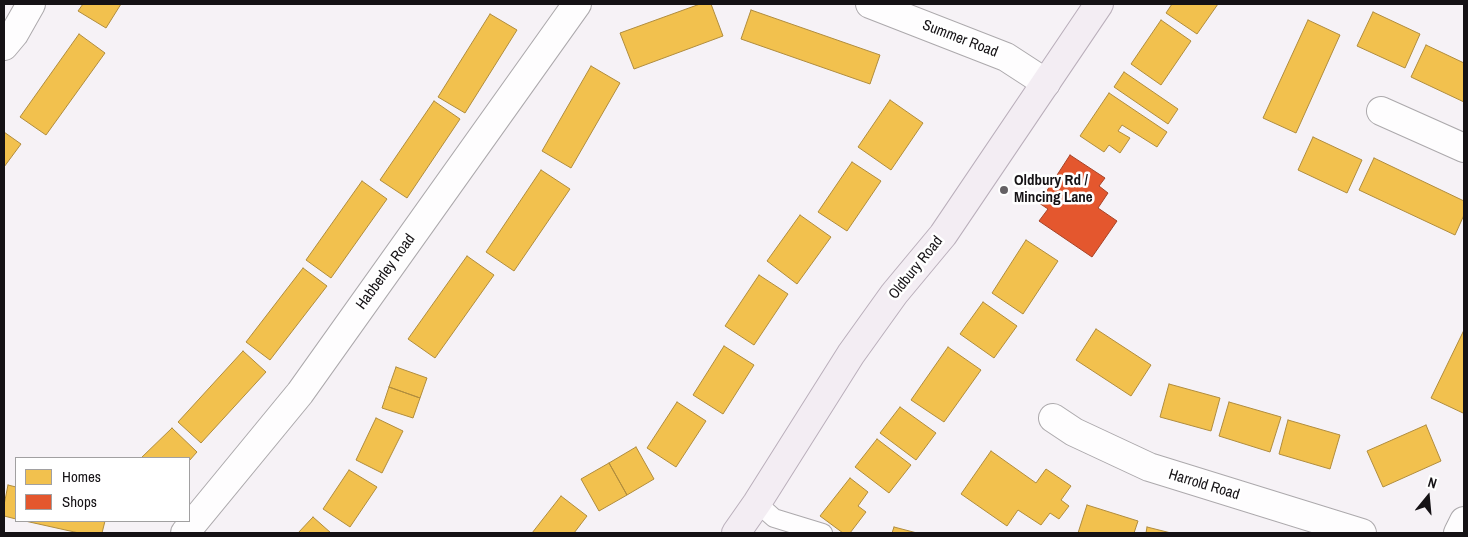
<!DOCTYPE html>
<html>
<head>
<meta charset="utf-8">
<style>
	body { margin:0 }
	#map { position:relative; width:1468px; height:537px; overflow:hidden; background:#f6f2f6; font-family:"Archivo Narrow",sans-serif }
	canvas { display:block }
	.frame { position:absolute; inset:0; border:5px solid #151215; pointer-events:none }
	.legend { position:absolute; left:15px; top:457px; width:175px; height:65px; box-sizing:border-box; background:#fff; border:1px solid #a1a0a1; margin:0; padding:6px 9px; list-style:none; font-size:15px; color:#151215 }
	.legend li { display:flex; align-items:center; gap:10px; height:25px }
	.legend b { width:25px; border:1px solid #a1a0a1 }
	.north { position:absolute; left:1403px; top:472px; width:50px; height:50px; -webkit-text-stroke:4px #fff; paint-order:stroke; rotate:17deg; font-size:14px; font-weight:700; line-height:20px; text-align:center; color:#151215 }
	.north::after { content:''; display:block; margin:auto; width:18px; height:22px; background:#151215; clip-path:polygon(50% 0,100% 100%,50% 72%,0 100%) }
</style>
</head>
<body>
<div id="map">
<canvas width="1468" height="537"></canvas>
<div class="frame"></div>
<ul class="legend">
<li><b style="height:14px;background:#f2c14e"></b>Homes</li>
<li><b style="height:14px;background:#e4572e"></b>Shops</li>
</ul>
<div class="north">N</div>
</div>
<script>
const c = document.querySelector('canvas').getContext('2d');
c.lineJoin = 'round';
function fillPath(path, color) { c.fillStyle = color; c.fill(path, 'evenodd'); }
const toPath = rows => new Path2D(rows.map(r => 'M' + r).join(''));
function trace(path, color, width, dash) { c.strokeStyle = color; c.lineWidth = width; c.lineCap = dash ? 'butt' : 'round'; c.setLineDash(dash || []); c.stroke(path); }
function label(font, color, halo, rows, align = 'center') {
  c.font = font + ' "Archivo Narrow",sans-serif'; c.lineWidth = 5; c.setLineDash([]); c.textBaseline = 'middle'; c.strokeStyle = halo; c.fillStyle = color; for (const [text, x, y, turn = 0] of rows) {
    c.save(); c.translate(x, y); c.rotate((+turn || 0) * Math.PI / 180); c.textAlign = isNaN(turn) ? turn : align; if (halo) c.strokeText(text, 0, 0); c.fillText(text, 0, 0); c.restore();
  }
}
const homes = toPath([
	[83,4,121,4,106,28,78,11,83,4],
	[700,4,711,4,723,36,634,69,620,33,700,4],
	[1172,4,1218,4,1197,34,1166,13,1172,4],
	[751,10,880,55,870,84,741,39,751,10],
	[1373,12,1420,34,1405,68,1357,46,1373,12],
	[490,14,517,30,465,113,438,97,490,14],
	[1161,20,1191,41,1161,85,1131,64,1161,20],
	[1308,20,1340,35,1296,133,1263,118,1308,20],
	[79,34,105,53,46,135,20,117,79,34],
	[1426,45,1464,63,1464,102,1411,77,1426,45],
	[591,66,620,83,571,168,542,151,591,66],
	[1124,72,1178,109,1168,124,1114,87,1124,72],
	[1109,93,1167,132,1157,147,1122,125,1118,131,1130,138,1120,153,1109,145,1104,152,1080,136,1109,93],
	[890,100,923,123,891,170,858,147,890,100],
	[434,101,460,119,407,198,380,180,434,101],
	[4,132,21,144,4,167,4,132],
	[1313,137,1362,160,1347,193,1298,170,1313,137],
	[1374,158,1464,201,1464,215,1455,235,1359,190,1374,158],
	[852,162,881,181,847,231,818,212,852,162],
	[541,170,570,189,514,271,486,252,541,170],
	[362,181,387,199,331,278,306,260,362,181],
	[800,215,831,237,797,284,767,261,800,215],
	[1026,240,1058,261,1023,314,992,293,1026,240],
	[467,256,494,275,435,358,408,339,467,256],
	[303,268,327,286,270,360,246,342,303,268],
	[759,275,788,294,754,345,725,326,759,275],
	[983,302,1017,326,994,358,960,334,983,302],
	[1096,329,1151,365,1131,396,1076,360,1096,329],
	[1464,330,1464,410,1463,413,1431,398,1464,330],
	[724,346,754,365,723,414,693,395,724,346],
	[948,347,981,370,944,422,911,400,948,347],
	[243,351,266,372,201,443,178,422,243,351],
	[396,367,427,378,420,398,389,387,396,367],
	[1169,384,1220,398,1211,431,1160,417,1169,384],
	[389,387,420,398,413,418,382,408,389,387],
	[677,402,706,421,676,467,647,448,677,402],
	[1229,402,1281,417,1270,452,1219,436,1229,402],
	[900,407,936,433,916,460,880,433,900,407],
	[376,418,403,431,382,473,356,460,376,418],
	[1288,420,1340,435,1330,469,1279,454,1288,420],
	[1426,425,1441,461,1383,487,1367,451,1426,425],
	[172,428,197,452,189,461,189,458,141,458,172,428],
	[877,439,911,465,889,493,855,467,877,439],
	[636,447,654,479,627,495,609,463,636,447],
	[991,451,1036,483,1046,469,1071,486,1061,500,1069,506,1059,519,1050,513,1041,525,1018,510,1007,526,961,494,991,451],
	[609,463,627,495,599,511,581,479,609,463],
	[349,470,377,487,350,527,323,509,349,470],
	[850,478,868,492,858,506,866,512,850,533,843,533,820,516,850,478],
	[8,485,16,487,16,519,4,516,4,505,8,485],
	[561,496,587,516,574,533,532,533,561,496],
	[1087,505,1138,521,1134,533,1078,533,1087,505],
	[313,517,331,533,298,533,313,517],
	[25,521,105,521,102,533,79,533,25,521],
	[894,527,917,533,892,533,894,527],
	[1147,527,1171,533,1146,533,1147,527]
]);
fillPath(homes, '#f2c14e');
trace(homes, '#b08c3d', 1);
const shops = toPath([
	[1070,155,1105,178,1099,186,1108,193,1098,208,1117,221,1092,257,1039,221,1048,209,1039,203,1070,155]
]);
fillPath(shops, '#e4572e');
trace(shops, '#a64226', 1);
const lane = toPath([
	[757,503,774,518,823,533]
]);
const street = toPath([
	[870,4,1006,57,1046,83],
	[4,46,14,34,31,4],
	[1381,111,1464,148],
	[1053,418,1074,432,1149,467,1362,533],
	[185,533,300,393,577,4],
	[1458,533,1464,521]
]);
const primary = toPath([
	[736,533,757,503,851,354,894,294,943,235,1099,4]
]);
trace(lane, '#aca9ac', 20);
trace(street, '#aca9ac', 30);
trace(primary, '#baafbb', 30);
trace(lane, '#fefdfe', 18);
trace(street, '#fefdfe', 28);
trace(primary, '#f3edf3', 28);
for (const [x, y, r, color] of [
	[1004,190,5,"#646064"]
]) { const dot = new Path2D(); dot.arc(x, y, r, 0, 2 * Math.PI); c.fillStyle = color; c.fill(dot); trace(dot, '#fff', 2); }
label('15px', '#151215', '#fff', [
	["Summer Road",960,39,21],
	["Oldbury Road",916,268,-51],
	["Habberley Road",386,272,-54],
	["Harrold Road",1204,485,17]
]);
label('bold 15px', '#151215', '#fff', [
	["Oldbury Rd /",1014,181],
	["Mincing Lane",1014,198]
], 'left');
</script>
</body>
</html>
